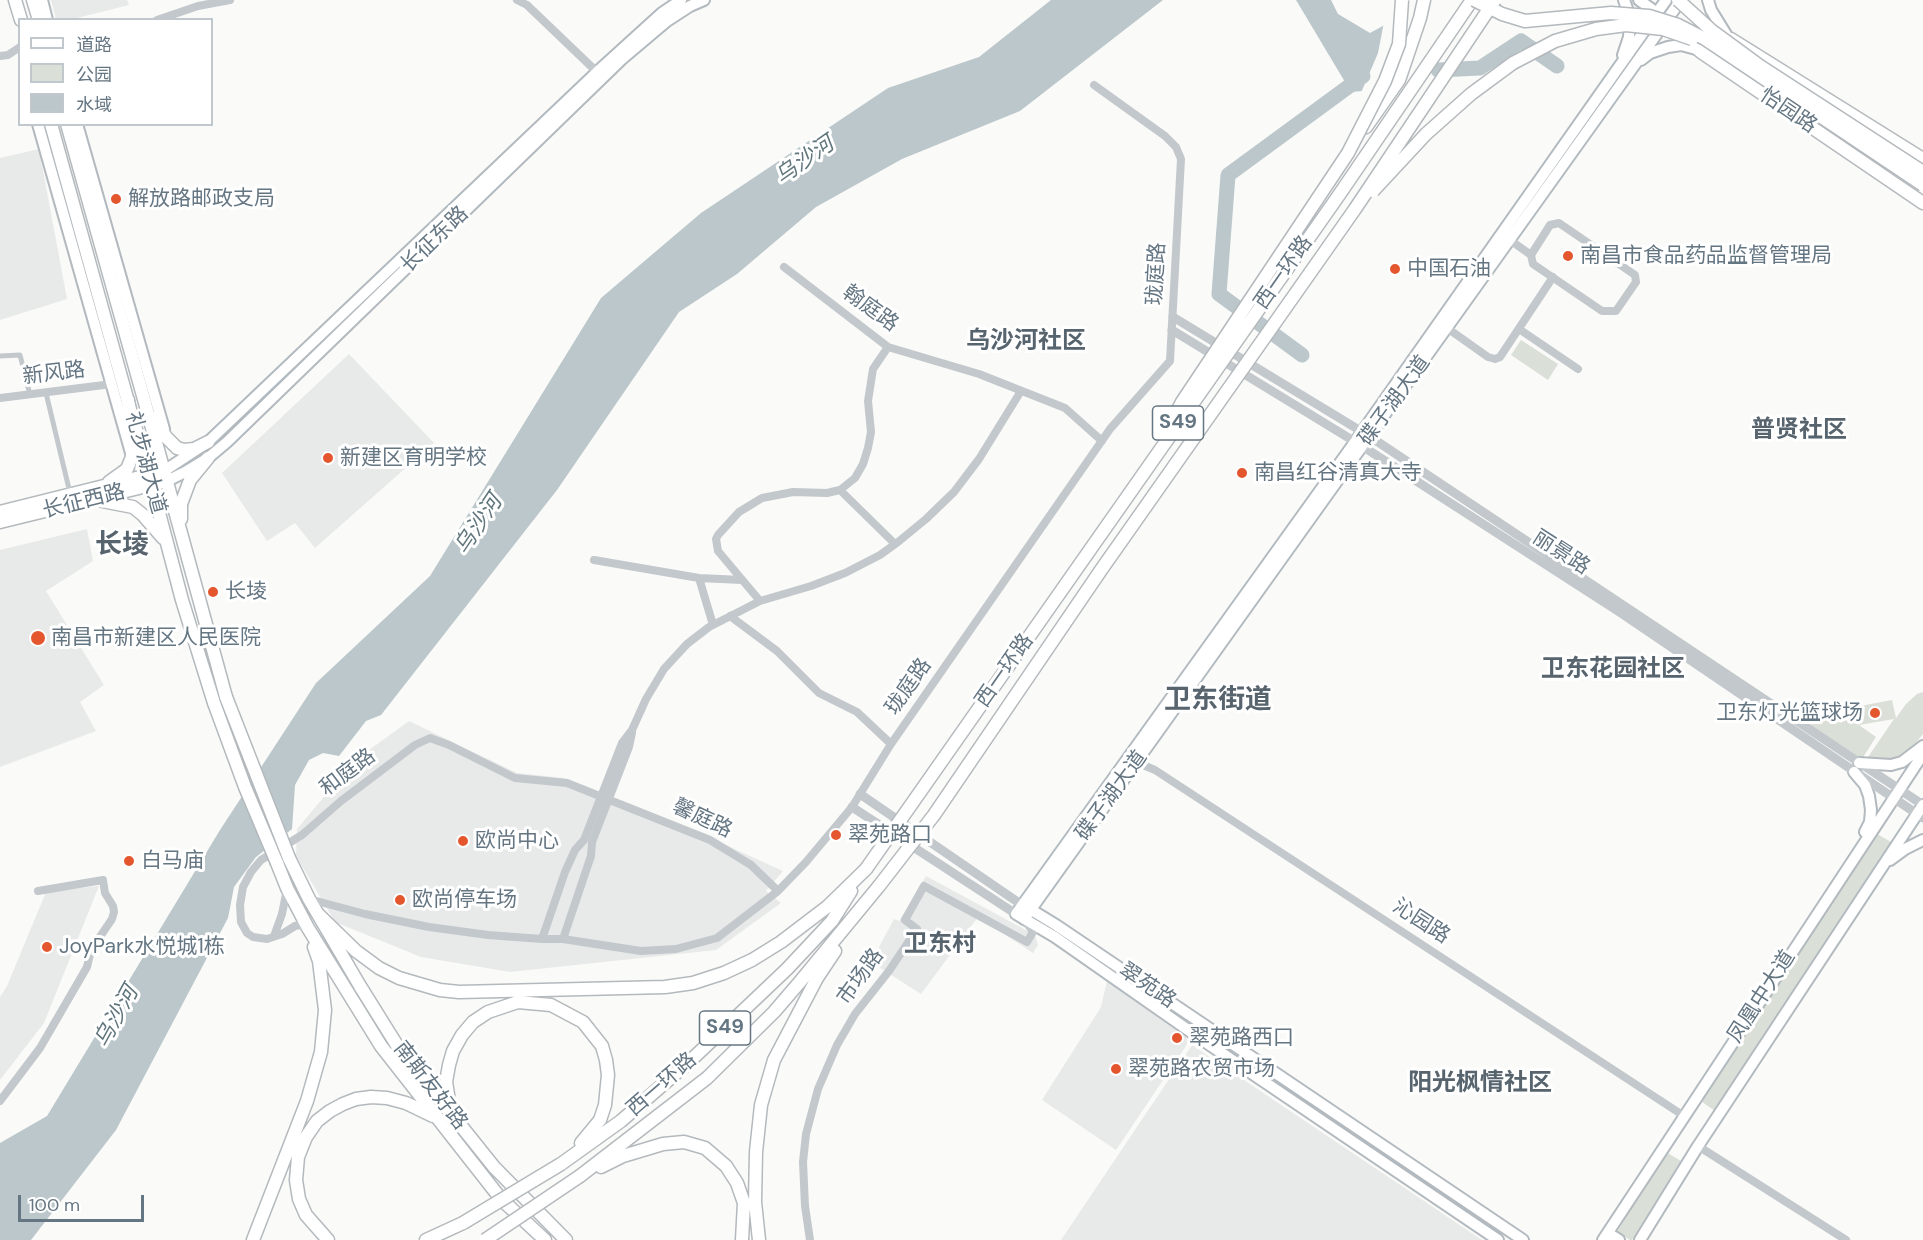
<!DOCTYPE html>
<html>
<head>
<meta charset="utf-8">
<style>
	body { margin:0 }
	#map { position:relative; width:1923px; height:1240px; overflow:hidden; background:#fafaf8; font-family:"DM Sans","Noto Sans SC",sans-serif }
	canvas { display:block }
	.legend { position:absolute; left:18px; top:18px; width:195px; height:108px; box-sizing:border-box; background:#fff; border:2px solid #c1c8cd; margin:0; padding:8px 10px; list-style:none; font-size:18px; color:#657683 }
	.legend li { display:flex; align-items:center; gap:12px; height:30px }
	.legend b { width:30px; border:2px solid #c1c8cd }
	.scale { position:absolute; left:18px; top:1195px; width:126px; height:27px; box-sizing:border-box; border:3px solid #657683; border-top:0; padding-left:8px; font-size:18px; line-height:21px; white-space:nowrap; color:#657683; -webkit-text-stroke:4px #fff; paint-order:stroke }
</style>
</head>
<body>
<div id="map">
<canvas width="1923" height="1240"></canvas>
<ul class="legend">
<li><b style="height:8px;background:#fff"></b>道路</li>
<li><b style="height:16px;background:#dadfd7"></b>公园</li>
<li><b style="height:16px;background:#bbc7cb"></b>水域</li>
</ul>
<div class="scale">100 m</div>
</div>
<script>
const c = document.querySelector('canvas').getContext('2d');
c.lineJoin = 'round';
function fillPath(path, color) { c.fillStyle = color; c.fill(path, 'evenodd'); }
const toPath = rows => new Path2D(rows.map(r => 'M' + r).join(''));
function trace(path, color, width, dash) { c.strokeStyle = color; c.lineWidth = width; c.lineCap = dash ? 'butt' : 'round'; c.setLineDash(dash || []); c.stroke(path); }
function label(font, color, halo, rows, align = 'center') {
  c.font = font + ' "DM Sans","Noto Sans SC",sans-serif'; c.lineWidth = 6; c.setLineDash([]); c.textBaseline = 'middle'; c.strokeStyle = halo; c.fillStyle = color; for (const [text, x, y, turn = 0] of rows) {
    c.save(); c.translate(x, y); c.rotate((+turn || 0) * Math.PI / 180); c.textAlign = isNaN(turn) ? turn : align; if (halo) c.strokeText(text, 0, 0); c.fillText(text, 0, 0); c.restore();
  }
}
fillPath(toPath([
	[51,0,127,0,129,5,73,19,56,19],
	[39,149,67,299,0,320,0,158],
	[349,354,434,443,315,548,295,523,267,541,222,473],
	[87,529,93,561,46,591,104,685,80,702,96,731,0,767,0,550],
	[409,721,517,773,564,778,717,841,783,871,766,891,781,903,716,950,510,972,421,957,335,922,296,856,297,829,354,761],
	[926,876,1035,935,1038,945,1033,953,978,917,921,994,871,962,894,919,899,921],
	[99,886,44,1023,0,1080,0,997,7,986,46,892],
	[1107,981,1190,1040,1116,1150,1042,1100,1101,1007],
	[1192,1045,1482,1240,1061,1240]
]), '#e8e9e9');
fillPath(toPath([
	[1521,340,1558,364,1548,380,1511,355],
	[1923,692,1923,734,1911,749,1899,757,1887,761,1868,757,1894,719,1859,725,1876,737,1862,759,1810,725,1838,712,1858,725,1855,707,1892,700,1896,718,1906,704,1917,694],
	[1877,834,1893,843,1718,1113,1702,1102],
	[1666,1152,1681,1161,1632,1240,1630,1240,1617,1232]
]), '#dadfd7');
fillPath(toPath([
	[1051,0,1163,0,1020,111,902,159,816,207,737,274,679,312,557,490,381,715,366,721,339,756,323,753,309,760,295,785,292,829,256,857,234,887,228,918,116,1130,31,1240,0,1240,0,1143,47,1116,220,830,316,683,430,576,601,298,701,213,888,88,979,57],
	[1296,0,1331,0,1338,14,1370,33,1410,11,1451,83,1351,92]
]), '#bbc7cb');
fillPath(toPath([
	[1409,8,1413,9,1453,84,1451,86,1360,95,1378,53,1384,22]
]), '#fafaf8');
trace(toPath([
	[1438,70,1480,68,1521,41,1557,66],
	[1302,355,1219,294,1228,175,1363,76]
]), '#bbc7cb', 15);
const secondary = toPath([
	[42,0,47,20],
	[1639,0,1657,13],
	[1708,0,1711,10,1727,36],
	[1623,55,1629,37,1630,17,1624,0],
	[1641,60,1650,53,1668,47,1681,45,1696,49],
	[38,124,131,453],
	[77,124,164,429],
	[164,471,208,442,597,72,662,13,681,0],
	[167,481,185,472,208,458,227,442,622,59,667,21,690,6,704,0],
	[1859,763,1891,765,1902,762,1923,746],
	[1854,772,1865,785,1869,796,1871,810,1870,822,1865,832],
	[1890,860,1905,849,1923,840],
	[1025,906,1056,925,1523,1240],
	[1024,919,1681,0],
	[1608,1233,1619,1240],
	[1498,1240,1201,1039,1055,937,1016,914,1355,442,1666,0],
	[1603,1240,1923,754],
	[1640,1240,1698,1146,1923,805]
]);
const primary = toPath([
	[15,0,21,20],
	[33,0,39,20],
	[1680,34,1701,52,1923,203],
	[1731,39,1923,159],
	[51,124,130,409],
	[67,124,164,471],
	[154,418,166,437,177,448,184,450,194,449,208,442],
	[135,426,149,475]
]);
const trunk = toPath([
	[1442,44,1472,0],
	[1366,127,1399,80,1420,18,1424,0],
	[149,475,182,600,214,703],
	[109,482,127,469,132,457,133,437,128,400],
	[102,501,133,507,143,515,163,538],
	[0,512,164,471,226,697],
	[181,519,181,504,190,480,208,458],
	[0,522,159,483],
	[289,858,309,899,360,986,398,1047,494,1167,566,1240],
	[277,863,287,888,308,928,381,1046,501,1199,545,1240],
	[318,914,356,951,379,968,399,978,440,990,459,992,665,987,693,983,724,973,752,960,781,942,827,907,866,869],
	[451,1113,446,1082,449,1065,453,1051,462,1035,473,1022,488,1012,518,1002,551,1005,583,1022,602,1046,606,1060,608,1075,605,1105,600,1120,581,1143],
	[561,1164,621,1121,689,1062,787,969,832,921,851,891],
	[601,1167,623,1156,663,1144,684,1142,705,1148,726,1166,737,1183,744,1203,742,1240],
	[580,1176,707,1078,774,1012,799,983,879,886],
	[253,1240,307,1101,321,1052,325,1010,319,961,314,947],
	[328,1240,306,1215,299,1199,296,1180,298,1157,306,1137,317,1121,330,1111,343,1104,356,1099,371,1097,387,1098,406,1103,433,1116],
	[426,1240,463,1223],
	[759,1240,755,1202,756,1152,761,1105,774,1060,817,978,835,951]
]);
trace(secondary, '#b3babf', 14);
trace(primary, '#b5babe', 15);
trace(trunk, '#b4b9bd', 15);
trace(toPath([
	[0,356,20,355,30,395],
	[46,393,70,493]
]), '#c3c8cc', 5);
trace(toPath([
	[517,0,527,5,597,72],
	[157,20,198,6,230,0],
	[0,56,8,55,20,47],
	[1510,240,1531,255,1550,225,1559,223,1635,275,1636,282,1616,311,1602,311,1533,264,1531,255],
	[784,267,888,347,979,374,1065,408,1102,441],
	[1447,328,1488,357,1495,359,1500,357,1553,277],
	[1519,329,1578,369],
	[0,398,112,384],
	[840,490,895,544],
	[594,560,699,578,742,580],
	[699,578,713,625],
	[760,601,718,551,716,539,718,535,739,512,762,498,793,492,827,493,840,490,855,478,863,464,868,448,871,432,868,401,873,369,888,347],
	[730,616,777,651,819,693,857,712,891,744],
	[1136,762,1155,770,1684,1116],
	[309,899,365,914,429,927,488,935,542,939,563,939,641,951,676,949,717,938,778,891,806,862,852,807,891,744,1110,429,1170,361,1181,159,1176,147,1165,136,1094,85],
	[307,928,299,925,295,926,282,934,267,939,253,937,247,933,241,922,240,905,243,887,251,872,261,860,302,835,341,801,415,745,430,738,449,745,515,778,567,783,710,840,751,865,778,891],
	[274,936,282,914,287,889],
	[542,939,565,872,575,850,584,840,622,743,632,730,646,699,664,669,687,644,709,627,760,601,811,586,845,573,880,555,898,542,926,519,954,492,979,459,1021,391],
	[563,939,591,856,592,842,629,747,632,733],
	[0,1101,40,1048,87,967,91,950,112,919,114,912,113,906,105,893,103,880,38,891],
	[1698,1146,1846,1240],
	[810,1240,805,1206,803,1162,806,1134,818,1089,837,1045,855,1014,889,971,917,929,905,920,924,886,1027,942,1033,932,1025,920]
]), '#c3c8cc', 8);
trace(toPath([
	[1173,317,1369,436,1923,805],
	[1172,330,1362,446,1621,613,1923,818],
	[860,794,1022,905],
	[852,807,1016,914]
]), '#c3c8cc', 9);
trace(secondary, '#fff', 10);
trace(primary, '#fff', 12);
trace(trunk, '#fff', 12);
const trunkBridge = toPath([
	[1474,0,1502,14,1525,21,1611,13,1649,16,1678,25,1705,39,1923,185],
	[1678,0,1711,30,1760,66,1923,172],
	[1373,191,1426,134,1471,94,1513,63,1555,41,1596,29,1626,25,1663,29,1692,39],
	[1171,423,1182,402,1348,153,1385,81,1399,44,1402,0],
	[226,697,289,858],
	[214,703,245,787,277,863],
	[866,869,1339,195,1442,44],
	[879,886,934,815,1101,570,1355,209,1495,0],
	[463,1223,561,1164],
	[485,1240,580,1176]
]);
trace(trunkBridge, '#b4b9bd', 15, []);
trace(trunkBridge, '#fff', 12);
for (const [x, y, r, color] of [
	[116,199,6,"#e4572e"],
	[1568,256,6,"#e4572e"],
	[1395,269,6,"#e4572e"],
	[328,458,6,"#e4572e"],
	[1242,473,6,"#e4572e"],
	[213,592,6,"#e4572e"],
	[38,638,8,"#e4572e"],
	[1875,713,6,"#e4572e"],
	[836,835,6,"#e4572e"],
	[463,841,6,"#e4572e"],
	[129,861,6,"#e4572e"],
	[400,900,6,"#e4572e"],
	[47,947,6,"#e4572e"],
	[1177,1038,6,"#e4572e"],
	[1116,1069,6,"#e4572e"]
]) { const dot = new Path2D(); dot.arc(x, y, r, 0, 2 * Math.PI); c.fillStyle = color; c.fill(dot); trace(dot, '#fff', 2); }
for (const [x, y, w] of [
	[1178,423,51],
	[725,1028,51]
]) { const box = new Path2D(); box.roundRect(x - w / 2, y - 17, w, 34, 4.5); c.fillStyle = '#fff'; c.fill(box); trace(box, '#657683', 1.5); }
label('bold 20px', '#657683', null, [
	["S49",1178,423],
	["S49",725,1028]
]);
label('21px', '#657683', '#fff', [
	["怡园路",1788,111,34],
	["长征东路",435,240,-44],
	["西一环路",1284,273,-55],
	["珑庭路",1157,274,-87],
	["翰庭路",870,309,36],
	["新风路",54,374,-7],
	["碟子湖大道",1395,401,-54],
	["礼步湖大道",145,463,75],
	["长征西路",84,502,-14],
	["丽景路",1561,553,33],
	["西一环路",1005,671,-55],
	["珑庭路",909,687,-55],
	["和庭路",348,773,-37],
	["碟子湖大道",1112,796,-54],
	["馨庭路",702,819,25],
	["沁园路",1421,922,33],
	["市场路",861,977,-54],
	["翠苑路",1147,986,34],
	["凤凰中大道",1762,997,-57],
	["西一环路",662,1085,-41],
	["南斯友好路",430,1086,52]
]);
label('21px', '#657683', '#fff', [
	["解放路邮政支局",128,199],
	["南昌市食品药品监督管理局",1580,256],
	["中国石油",1407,269],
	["新建区育明学校",340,458],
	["南昌红谷清真大寺",1254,473],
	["长堎",225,592],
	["南昌市新建区人民医院",51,638],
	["卫东灯光篮球场",1863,713,"right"],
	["翠苑路口",848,835],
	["欧尚中心",475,841],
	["白马庙",141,861],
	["欧尚停车场",412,900],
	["JoyPark水悦城1栋",59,947],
	["翠苑路西口",1189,1038],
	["翠苑路农贸市场",1128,1069]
], 'left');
label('italic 22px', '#60757c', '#fff', [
	["乌沙河",805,161,-35],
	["乌沙河",479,525,-56],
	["乌沙河",117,1017,-61]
]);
label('bold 24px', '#57646e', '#fff', [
	["乌沙河社区",1026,342],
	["普贤社区",1799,431],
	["卫东花园社区",1613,670],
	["卫东村",940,945],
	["阳光枫情社区",1480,1084]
]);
label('bold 27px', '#57646e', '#fff', [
	["长堎",122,546],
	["卫东街道",1218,701]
]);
</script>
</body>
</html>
